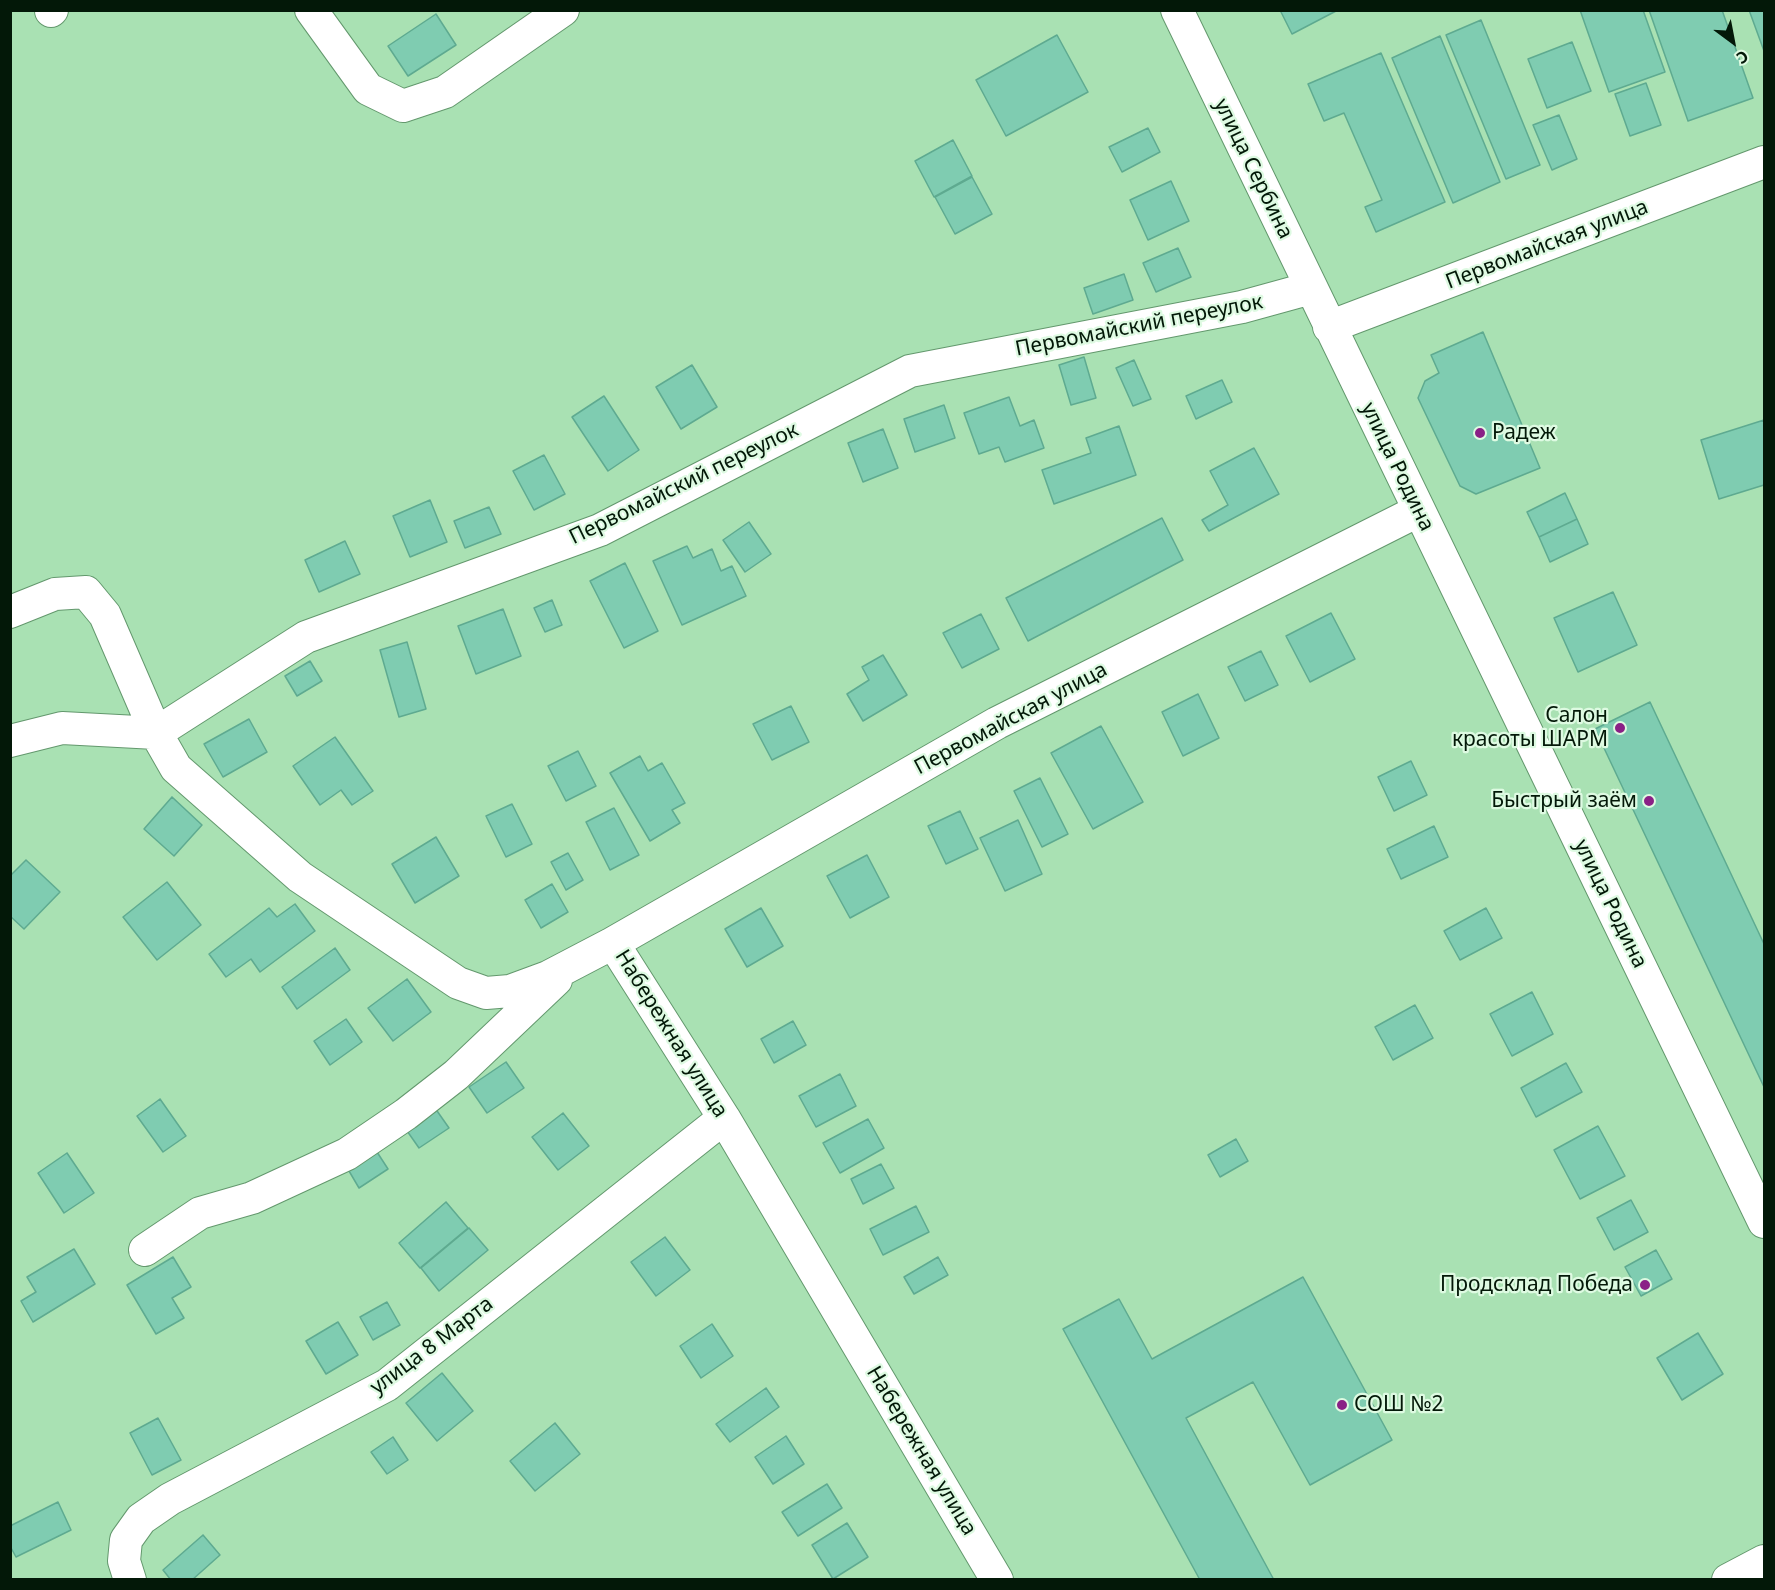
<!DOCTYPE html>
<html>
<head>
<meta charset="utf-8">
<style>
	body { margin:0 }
	#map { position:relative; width:1775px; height:1590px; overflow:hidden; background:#a9e1b3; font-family:"Noto Sans",sans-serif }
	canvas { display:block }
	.frame { position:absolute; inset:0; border:12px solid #031808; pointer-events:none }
	.north { position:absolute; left:1703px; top:12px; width:60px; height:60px; -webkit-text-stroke:4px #defae2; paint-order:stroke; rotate:148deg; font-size:16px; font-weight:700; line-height:24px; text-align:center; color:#031808 }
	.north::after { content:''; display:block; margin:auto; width:21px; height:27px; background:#031808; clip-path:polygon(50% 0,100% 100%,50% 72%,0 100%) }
</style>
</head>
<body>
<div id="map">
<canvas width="1775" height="1590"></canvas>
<div class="frame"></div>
<div class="north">С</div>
</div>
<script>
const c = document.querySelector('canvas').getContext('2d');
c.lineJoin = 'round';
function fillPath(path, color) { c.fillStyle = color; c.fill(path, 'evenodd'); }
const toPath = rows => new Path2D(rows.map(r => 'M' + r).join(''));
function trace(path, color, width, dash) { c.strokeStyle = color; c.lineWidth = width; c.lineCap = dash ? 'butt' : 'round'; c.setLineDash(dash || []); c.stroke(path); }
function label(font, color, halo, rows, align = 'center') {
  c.font = font + ' "Noto Sans",sans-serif'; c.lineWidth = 4.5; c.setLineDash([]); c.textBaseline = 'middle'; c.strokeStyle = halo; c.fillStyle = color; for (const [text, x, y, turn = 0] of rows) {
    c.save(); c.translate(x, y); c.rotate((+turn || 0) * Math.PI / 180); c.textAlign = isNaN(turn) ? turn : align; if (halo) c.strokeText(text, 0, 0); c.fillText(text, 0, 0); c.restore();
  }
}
const building = toPath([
	[1280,10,1338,10,1292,34,1280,10],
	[1580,10,1643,10,1665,72,1609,92,1580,10],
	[1649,10,1722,10,1753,98,1688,121,1649,10],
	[1749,10,1764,10,1764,51,1749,10],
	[436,14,456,45,408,76,388,46,436,14],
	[1481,20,1540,165,1506,179,1446,35,1481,20],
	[1057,35,1088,92,1006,136,976,80,1057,35],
	[1440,36,1500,182,1453,203,1392,58,1440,36],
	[1572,42,1591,91,1547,108,1528,59,1572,42],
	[1381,53,1445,202,1376,232,1365,207,1382,200,1344,113,1324,121,1308,84,1381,53],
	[1646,83,1661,125,1630,136,1615,94,1646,83],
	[1559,115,1577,159,1552,170,1533,125,1559,115],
	[1148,128,1160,152,1122,172,1109,147,1148,128],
	[953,140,972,176,934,197,915,161,953,140],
	[972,177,992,214,955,234,935,197,972,177],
	[1171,181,1189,221,1148,240,1130,200,1171,181],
	[1178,248,1191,277,1156,292,1143,263,1178,248],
	[1124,274,1133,300,1093,314,1084,288,1124,274],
	[1483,332,1540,468,1476,494,1460,486,1418,398,1425,381,1439,373,1431,355,1483,332],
	[1084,357,1096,398,1071,405,1059,365,1084,357],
	[1134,360,1151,399,1133,406,1116,368,1134,360],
	[692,365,717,407,681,429,656,387,692,365],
	[1222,380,1232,402,1196,419,1186,396,1222,380],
	[604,396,639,450,608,471,572,417,604,396],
	[1009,397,1020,426,1034,420,1044,448,1005,462,999,447,979,454,964,413,1009,397],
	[944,405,955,438,915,452,904,419,944,405],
	[1764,420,1764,485,1719,499,1701,440,1764,420],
	[1119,426,1136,475,1054,504,1042,470,1091,453,1086,438,1119,426],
	[883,429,898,468,863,482,848,443,883,429],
	[1254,448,1279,494,1209,531,1202,520,1228,505,1210,471,1254,448],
	[544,455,565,494,534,510,513,471,544,455],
	[1565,493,1577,519,1539,537,1527,512,1565,493],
	[430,500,447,542,410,557,393,516,430,500],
	[489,507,501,534,465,548,454,521,489,507],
	[1162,518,1183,560,1028,641,1006,598,1162,518],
	[1577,519,1588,544,1550,562,1539,537,1577,519],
	[749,522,771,554,745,572,723,540,749,522],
	[345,541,360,574,319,592,305,560,345,541],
	[687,546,693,558,712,549,721,571,732,566,746,596,682,625,653,561,687,546],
	[625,563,658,631,624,648,590,581,625,563],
	[1613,592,1637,645,1578,672,1554,618,1613,592],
	[552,600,562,625,545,632,534,608,552,600],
	[503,609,521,656,476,674,458,626,503,609],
	[1331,613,1355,659,1310,682,1286,636,1331,613],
	[981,614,999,649,962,668,943,633,981,614],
	[407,642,426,709,399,717,380,650,407,642],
	[1261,651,1278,685,1245,701,1228,667,1261,651],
	[883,655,907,695,863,721,847,694,869,680,862,667,883,655],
	[310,661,322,681,297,696,285,676,310,661],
	[1198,694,1219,738,1183,756,1162,712,1198,694],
	[1650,702,1764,944,1764,1087,1595,729,1650,702],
	[791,706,809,742,772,760,753,724,791,706],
	[249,719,267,752,223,777,204,744,249,719],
	[1101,726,1143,802,1093,829,1051,753,1101,726],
	[335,737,373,791,352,805,341,790,320,805,293,766,335,737],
	[578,751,596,786,566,801,548,766,578,751],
	[640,756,648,771,662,763,685,803,672,810,680,823,650,841,610,773,640,756],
	[1411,761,1427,795,1394,811,1378,777,1411,761],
	[1040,778,1068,834,1042,847,1014,791,1040,778],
	[172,797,202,825,174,856,144,829,172,797],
	[512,804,532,844,506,857,486,816,512,804],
	[614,808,639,855,610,870,586,822,614,808],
	[960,811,978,849,946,864,928,826,960,811],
	[1018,820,1042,874,1005,891,980,838,1018,820],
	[1434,826,1448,857,1401,879,1387,849,1434,826],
	[436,837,459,876,415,903,392,864,436,837],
	[568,853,583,880,566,890,551,862,568,853],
	[867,855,889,897,850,918,827,876,867,855],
	[26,860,60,892,24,929,10,916,10,876,26,860],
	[167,882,201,925,157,960,123,917,167,882],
	[552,884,568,912,541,928,525,900,552,884],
	[295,904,315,931,260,972,251,959,226,977,209,954,269,908,277,917,295,904],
	[761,908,783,946,747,967,725,929,761,908],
	[1486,908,1502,938,1460,960,1444,931,1486,908],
	[335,948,350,970,297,1009,282,987,335,948],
	[407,979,431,1012,393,1041,368,1008,407,979],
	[1532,992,1553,1034,1512,1056,1490,1014,1532,992],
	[1415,1005,1433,1038,1393,1060,1375,1027,1415,1005],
	[346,1019,362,1042,330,1065,314,1041,346,1019],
	[793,1021,806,1045,774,1063,761,1039,793,1021],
	[506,1062,524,1088,487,1113,469,1087,506,1062],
	[1566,1063,1582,1092,1536,1117,1521,1088,1566,1063],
	[840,1074,856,1106,816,1127,799,1096,840,1074],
	[160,1099,186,1136,163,1152,137,1116,160,1099],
	[435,1108,449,1128,419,1148,405,1128,435,1108],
	[563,1113,589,1146,558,1170,532,1137,563,1113],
	[868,1119,884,1148,840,1173,823,1143,868,1119],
	[1598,1126,1625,1176,1580,1199,1554,1150,1598,1126],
	[1236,1139,1248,1161,1220,1177,1208,1155,1236,1139],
	[377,1152,388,1169,359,1188,349,1171,377,1152],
	[67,1153,94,1193,64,1213,38,1173,67,1153],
	[881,1164,894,1188,863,1204,851,1179,881,1164],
	[1631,1200,1648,1232,1614,1250,1597,1218,1631,1200],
	[446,1202,468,1228,420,1268,399,1243,446,1202],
	[916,1206,929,1232,883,1255,870,1229,916,1206],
	[469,1228,488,1250,439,1291,421,1268,469,1228],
	[665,1237,690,1270,656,1296,631,1262,665,1237],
	[74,1249,95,1284,33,1322,21,1301,36,1292,27,1277,74,1249],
	[1656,1250,1672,1279,1641,1296,1625,1267,1656,1250],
	[173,1257,191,1287,172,1298,184,1318,156,1334,127,1285,173,1257],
	[938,1257,948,1275,914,1294,904,1277,938,1257],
	[1303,1277,1392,1440,1310,1485,1253,1382,1186,1418,1274,1580,1200,1580,1063,1329,1119,1299,1152,1359,1303,1277],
	[387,1302,400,1325,373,1340,360,1317,387,1302],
	[338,1322,358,1355,326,1374,306,1341,338,1322],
	[712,1324,733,1356,701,1378,680,1346,712,1324],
	[1698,1333,1723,1374,1682,1400,1657,1358,1698,1333],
	[442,1373,473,1411,437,1441,406,1403,442,1373],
	[766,1388,779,1407,730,1442,716,1424,766,1388],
	[158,1418,181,1460,152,1475,130,1433,158,1418],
	[555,1423,580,1454,535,1491,510,1461,555,1423],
	[786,1436,804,1464,773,1484,755,1457,786,1436],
	[393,1437,408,1460,387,1474,371,1452,393,1437],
	[827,1484,842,1508,798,1536,782,1512,827,1484],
	[58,1502,71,1530,16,1557,10,1546,10,1526,58,1502],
	[847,1523,868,1557,833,1579,812,1545,847,1523],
	[203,1535,220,1555,192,1580,171,1580,163,1570,203,1535]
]);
fillPath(building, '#7fccb1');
trace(building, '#5eaa90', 1.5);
const minor = toPath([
	[311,10,368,89,403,106,445,92,563,10],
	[1177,10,1764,1222],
	[51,11,52,10],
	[1329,327,1764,162],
	[10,612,55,594,86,592,105,615,156,733,176,768,300,877,458,983,486,993,510,991,548,977,613,943,724,1118,997,1580],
	[10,741,62,728,156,733,306,637,600,530,910,371,1242,307,1311,288],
	[613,943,997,723,1418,511],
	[145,1250,200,1213,252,1198,347,1154,406,1114,456,1075,556,980],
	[130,1580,124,1561,126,1540,141,1519,170,1499,387,1385,724,1118],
	[1728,1580,1764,1561]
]);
trace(minor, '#63986d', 34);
trace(minor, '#fff', 32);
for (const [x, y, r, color] of [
	[1480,433,6,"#8a2086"],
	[1620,728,6,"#8a2086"],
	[1649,801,6,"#8a2086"],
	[1645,1285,6,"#8a2086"],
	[1342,1405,6,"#8a2086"]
]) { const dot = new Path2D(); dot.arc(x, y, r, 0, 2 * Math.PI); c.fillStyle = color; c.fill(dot); trace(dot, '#defae2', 2); }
label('21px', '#031808', '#defae2', [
	["улица Сербина",1253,169,64],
	["Первомайская улица",1547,245,-21],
	["Первомайский переулок",1139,326,-11],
	["улица Родина",1397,467,64],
	["Первомайский переулок",684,484,-26],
	["Первомайская улица",1011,719,-28],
	["улица Родина",1610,904,64],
	["Набережная улица",671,1034,58],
	["улица 8 Марта",432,1346,-37],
	["Набережная улица",921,1451,59]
]);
label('21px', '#031808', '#defae2', [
	["Радеж",1492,433,"left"],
	["Салон",1608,716],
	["красоты ШАРМ",1608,740],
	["Быстрый заём",1637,801],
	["Продсклад Победа",1633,1285],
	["СОШ №2",1354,1405,"left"]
], 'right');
</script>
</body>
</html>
